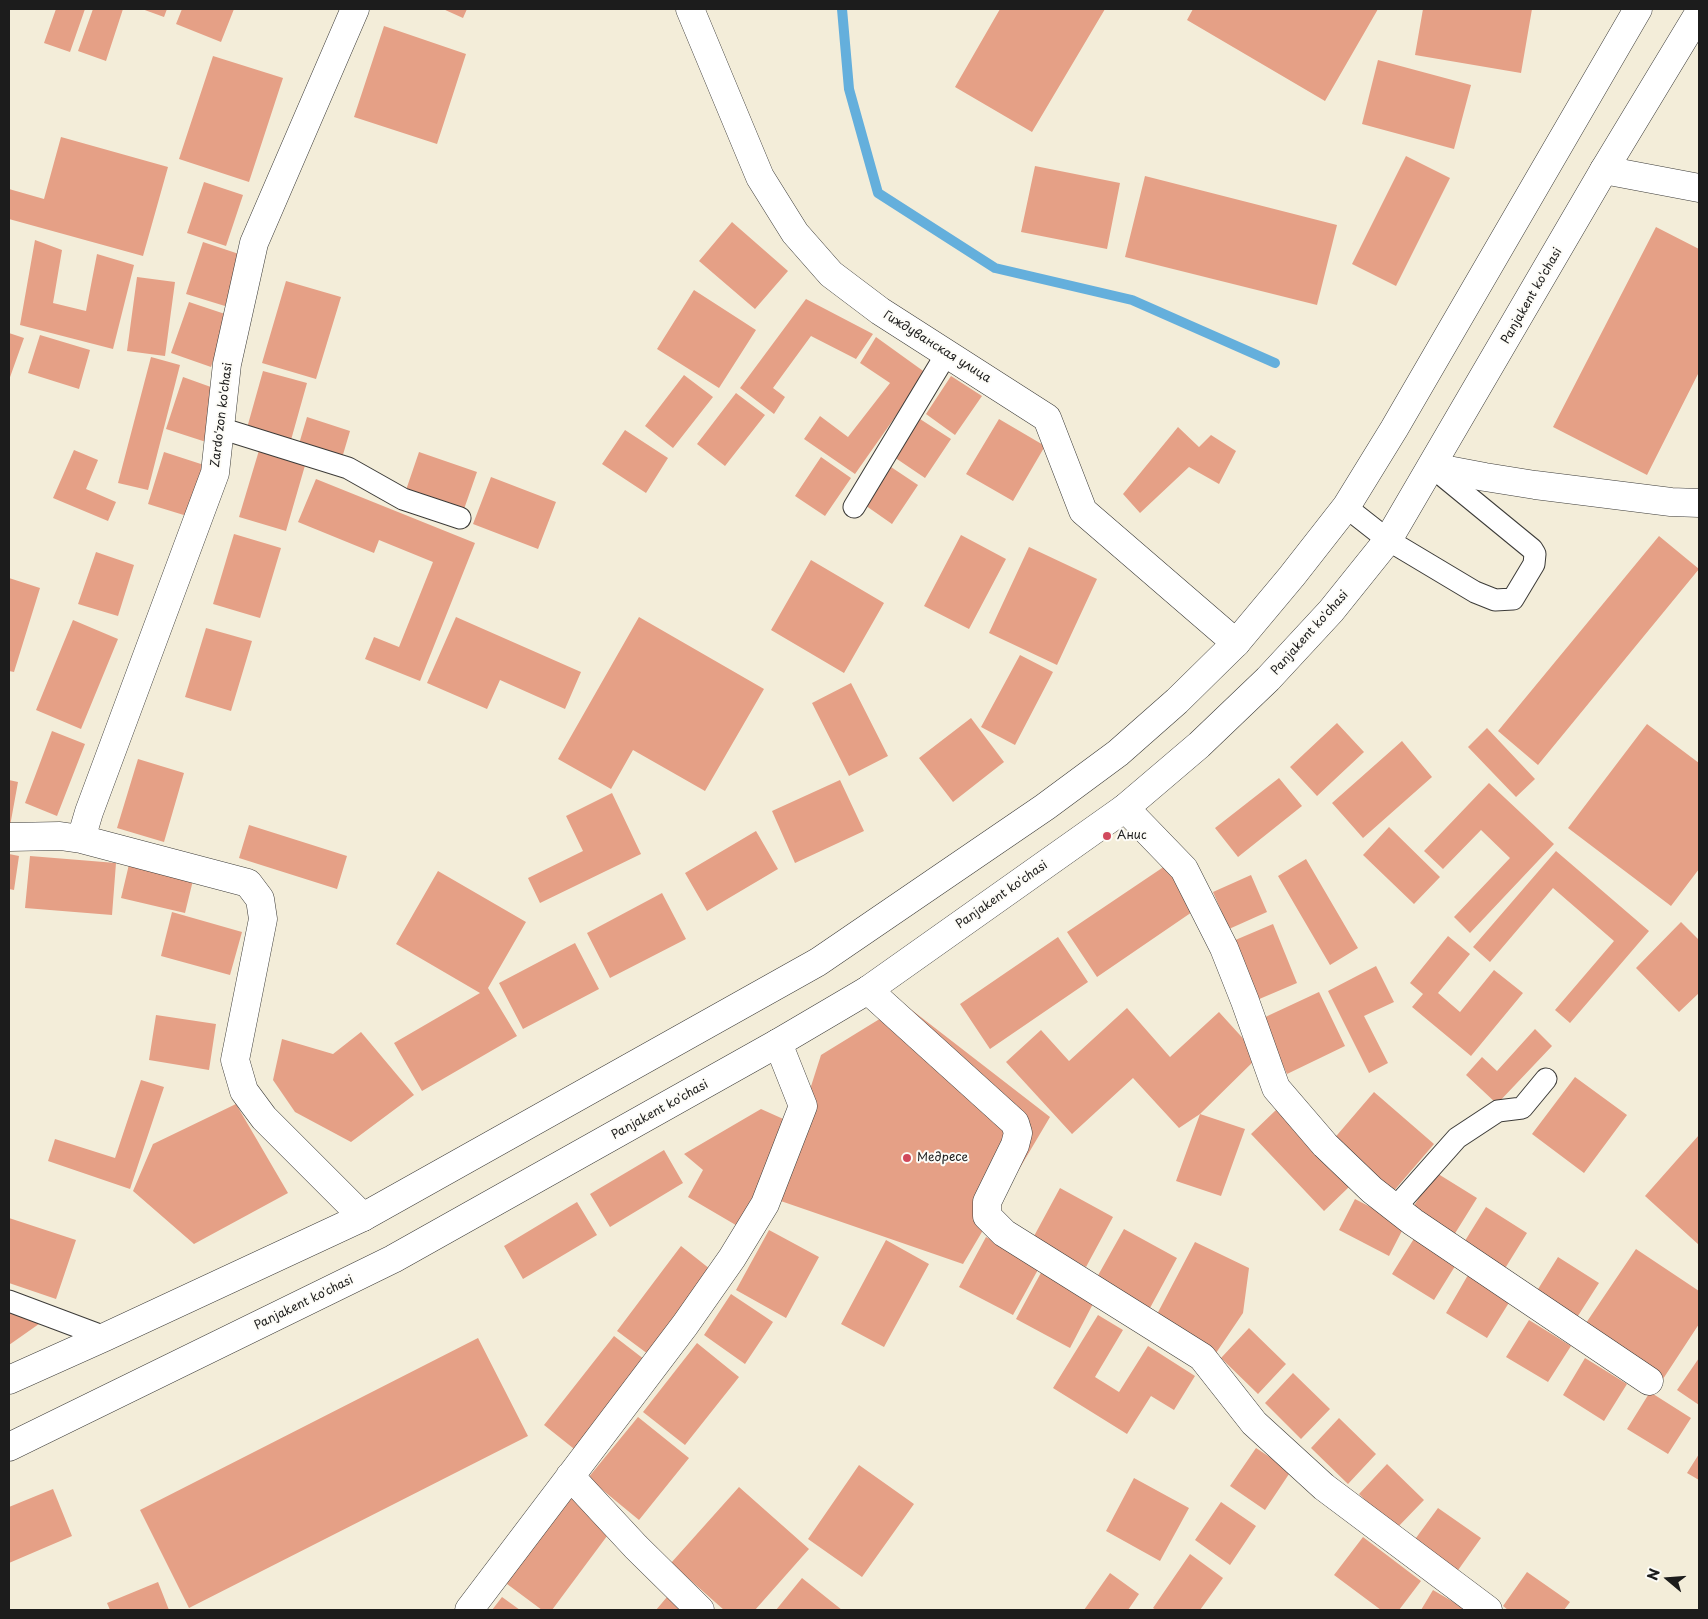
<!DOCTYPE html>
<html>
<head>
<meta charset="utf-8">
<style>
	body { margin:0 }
	#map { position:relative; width:1708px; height:1619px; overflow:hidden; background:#f3edd9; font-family:"Playpen Sans",sans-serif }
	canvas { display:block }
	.frame { position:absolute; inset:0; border:10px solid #1c1c1c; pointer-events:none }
	.north { position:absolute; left:1643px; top:1554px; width:50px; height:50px; -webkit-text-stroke:4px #fdfcf7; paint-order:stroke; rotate:288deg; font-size:14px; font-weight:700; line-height:20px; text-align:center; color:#1c1c1c }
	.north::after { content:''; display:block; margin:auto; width:18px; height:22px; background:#1c1c1c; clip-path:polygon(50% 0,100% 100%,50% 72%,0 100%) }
</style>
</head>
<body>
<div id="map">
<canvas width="1708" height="1619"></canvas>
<div class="frame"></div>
<div class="north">N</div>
</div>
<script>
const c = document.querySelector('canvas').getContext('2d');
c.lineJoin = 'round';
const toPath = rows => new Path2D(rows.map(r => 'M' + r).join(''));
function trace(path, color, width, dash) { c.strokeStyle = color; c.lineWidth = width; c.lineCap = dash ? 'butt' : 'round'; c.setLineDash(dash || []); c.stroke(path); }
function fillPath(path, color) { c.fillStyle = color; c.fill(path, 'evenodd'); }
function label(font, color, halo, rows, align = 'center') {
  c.font = font + ' "Playpen Sans",sans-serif'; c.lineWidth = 4; c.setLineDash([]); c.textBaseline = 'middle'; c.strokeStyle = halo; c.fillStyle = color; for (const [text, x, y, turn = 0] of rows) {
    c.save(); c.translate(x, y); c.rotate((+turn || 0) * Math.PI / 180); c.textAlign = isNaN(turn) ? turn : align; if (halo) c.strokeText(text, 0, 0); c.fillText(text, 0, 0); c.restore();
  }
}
trace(toPath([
	[842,9,849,89,878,193,995,268,1132,300,1275,363]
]), '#64afdc', 10);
fillPath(toPath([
	[56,9,85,9,70,52,44,43],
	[93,9,123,9,106,61,78,51],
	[142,9,167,9,164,17],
	[182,9,234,9,221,42,176,24],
	[443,9,467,9,463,18],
	[1000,9,1105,9,1032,132,955,87],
	[1193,9,1378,9,1325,101,1187,20],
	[1423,9,1532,9,1521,73,1415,55],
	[384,26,466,54,437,144,354,117],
	[213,56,283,78,249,182,179,159],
	[1378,60,1471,85,1454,149,1362,124],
	[61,137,168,167,143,256,9,219,9,189,44,199],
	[1406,156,1450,178,1396,286,1352,264],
	[1035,166,1120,183,1107,249,1021,232],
	[1145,176,1337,225,1317,305,1125,257],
	[204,182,243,195,226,246,187,233],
	[732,222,788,271,755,309,699,261],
	[1656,227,1699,249,1699,372,1647,475,1553,427],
	[35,240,62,250,53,303,86,311,97,254,134,265,113,349,20,325],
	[203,242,242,255,225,306,186,294],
	[137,277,175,282,165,356,127,351],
	[286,281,341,297,316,379,262,363],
	[694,290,756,330,719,388,657,349],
	[806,299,873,334,856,359,811,336,773,388,785,397,774,414,740,388],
	[189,302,228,315,211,367,171,353],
	[9,333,24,338,9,380],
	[40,335,90,350,79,389,28,373],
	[876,337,926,373,855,474,804,439,820,416,848,437,890,383,860,363],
	[151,357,180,365,148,490,118,483],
	[263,371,307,383,291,440,247,428],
	[684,375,713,397,673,448,645,426],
	[951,376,982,396,955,435,926,414],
	[183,377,222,391,206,442,166,429],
	[736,393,765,415,725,466,697,444],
	[307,417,350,431,342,458,299,444],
	[920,419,951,439,925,478,894,457],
	[999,419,1045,446,1013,501,966,474],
	[1178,427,1199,447,1211,435,1236,451,1219,484,1189,467,1140,513,1123,494],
	[625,430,668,458,646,493,602,464],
	[260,447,306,462,286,531,239,517],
	[74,450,98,460,86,489,116,502,108,521,53,498],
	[164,452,204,465,187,516,148,504],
	[419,452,477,472,463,512,405,493],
	[821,457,851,478,825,516,795,496],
	[888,465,918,485,892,524,862,503],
	[491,477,556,502,538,549,473,524],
	[316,479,475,543,420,681,365,659,374,637,399,647,433,562,379,540,374,553,298,522],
	[234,534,281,548,260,618,213,604],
	[961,535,1006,559,969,629,924,606],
	[1659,536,1699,569,1538,765,1498,731],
	[1029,547,1097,579,1057,665,989,633],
	[96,552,134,565,118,616,78,604],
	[811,560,884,603,844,673,771,630],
	[9,578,40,588,14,672,9,671],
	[456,617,581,672,565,709,500,680,487,709,427,683],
	[639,617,764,689,705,791,633,750,611,789,558,759],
	[73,620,118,639,81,729,36,710],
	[206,628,252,641,231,711,185,697],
	[1020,655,1053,672,1015,745,981,727],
	[851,683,888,756,849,776,812,703],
	[971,718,1004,762,953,802,919,758],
	[1337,723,1364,752,1317,796,1290,767],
	[1647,724,1699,763,1699,869,1671,906,1568,828],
	[1487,728,1535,779,1516,797,1468,747],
	[52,731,85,744,57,816,25,803],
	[1402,741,1432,777,1363,838,1332,803],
	[138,759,184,773,164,842,117,828],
	[1279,778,1302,806,1238,857,1215,828],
	[9,780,18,782,10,826,9,826],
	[840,780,864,831,795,863,772,811],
	[1489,783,1554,844,1470,933,1454,917,1510,858,1481,830,1443,869,1424,851],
	[612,793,641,854,540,903,528,878,583,851,566,816],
	[249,825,347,856,337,889,239,858],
	[1389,827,1440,877,1414,904,1363,855],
	[756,831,778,869,707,911,685,873],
	[1556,851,1649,931,1570,1023,1555,1010,1614,941,1553,888,1490,962,1473,947],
	[9,854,19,856,14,890,9,889],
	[30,856,116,863,112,915,25,908],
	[131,856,195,872,185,913,121,898],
	[1306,859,1358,948,1330,965,1278,876],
	[1165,866,1195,910,1097,977,1067,932],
	[438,871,526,922,488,988,517,1036,422,1091,394,1043,480,993,396,944],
	[1251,875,1267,912,1229,929,1213,892],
	[662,893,686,939,610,978,587,933],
	[172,912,242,932,230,975,161,956],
	[1681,922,1699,940,1699,993,1679,1012,1636,968],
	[1273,924,1297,983,1257,1000,1233,941],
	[1448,936,1470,954,1438,993,1460,1012,1494,970,1523,993,1471,1056,1412,1007,1423,994,1410,983],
	[1058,937,1088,982,990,1049,960,1004],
	[575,943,599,989,523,1029,499,983],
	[1376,966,1394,1002,1364,1016,1388,1063,1369,1073,1328,991],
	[1319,992,1345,1046,1287,1074,1261,1019],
	[904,1004,1050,1117,963,1264,775,1199,821,1055],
	[1127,1008,1170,1057,1219,1012,1259,1056,1200,1114,1179,1128,1133,1078,1072,1134,1006,1062,1041,1030,1069,1061],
	[156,1015,216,1024,209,1070,149,1060],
	[1535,1029,1552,1046,1497,1104,1466,1075,1482,1057,1497,1071],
	[361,1032,414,1095,351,1142,295,1112,273,1080,282,1039,333,1054],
	[1575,1077,1627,1115,1584,1173,1532,1134],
	[141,1080,164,1087,130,1189,48,1161,55,1139,115,1158],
	[1374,1092,1434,1144,1392,1193,1332,1141],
	[236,1104,288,1193,194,1244,133,1191,153,1144],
	[761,1109,790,1122,746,1231,688,1197,703,1170,684,1154],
	[1276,1110,1349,1187,1324,1211,1251,1134],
	[1200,1114,1245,1129,1221,1196,1176,1181],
	[1699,1135,1699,1245,1645,1196],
	[664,1150,683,1183,610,1227,590,1194],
	[1435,1172,1477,1198,1454,1235,1412,1209],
	[1060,1188,1113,1217,1086,1267,1033,1238],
	[1355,1199,1405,1225,1389,1256,1339,1230],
	[577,1202,597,1235,523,1279,504,1246],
	[1486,1207,1527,1233,1504,1270,1463,1244],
	[9,1218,76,1240,56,1299,9,1283],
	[1124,1229,1177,1258,1150,1308,1096,1279],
	[769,1230,819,1257,786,1318,736,1290],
	[986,1237,1040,1266,1013,1315,959,1287],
	[1415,1237,1457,1263,1434,1300,1392,1274],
	[886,1240,929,1264,884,1347,841,1324],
	[1195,1242,1249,1268,1243,1313,1216,1353,1155,1318],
	[681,1246,715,1273,652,1357,617,1331],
	[1636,1249,1699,1291,1699,1324,1663,1379,1584,1326],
	[1558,1257,1599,1283,1576,1319,1535,1294],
	[1043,1269,1096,1298,1070,1348,1016,1319],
	[1468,1275,1510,1301,1487,1338,1446,1313],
	[731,1294,773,1322,745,1364,704,1335],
	[9,1306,46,1319,9,1345],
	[1098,1315,1123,1330,1095,1377,1119,1392,1148,1346,1195,1376,1174,1410,1151,1396,1127,1434,1053,1388],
	[1529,1320,1571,1346,1548,1382,1506,1357],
	[1249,1328,1286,1364,1258,1394,1221,1358],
	[614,1336,649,1363,578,1452,544,1425],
	[478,1338,528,1436,189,1608,140,1510],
	[697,1343,739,1377,685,1445,643,1412],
	[1585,1358,1627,1384,1604,1421,1563,1395],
	[1699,1358,1699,1405,1677,1390],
	[1293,1373,1330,1409,1301,1439,1265,1403],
	[1650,1392,1691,1418,1668,1454,1627,1429],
	[638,1417,689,1458,639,1520,588,1478],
	[1339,1418,1376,1454,1348,1484,1311,1448],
	[1256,1448,1291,1471,1265,1510,1230,1486],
	[1699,1454,1699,1480,1687,1473],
	[1387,1464,1424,1500,1395,1530,1359,1494],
	[859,1465,914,1504,862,1577,808,1539],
	[1134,1478,1189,1508,1160,1561,1106,1531],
	[739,1487,809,1549,755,1610,724,1610,671,1563],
	[53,1489,72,1536,9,1563,9,1507],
	[568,1495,613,1528,552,1610,542,1610,503,1581],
	[1221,1502,1256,1526,1230,1565,1195,1540],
	[1438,1508,1481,1538,1456,1573,1413,1542],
	[1363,1537,1421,1581,1399,1610,1381,1610,1334,1575],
	[1190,1554,1223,1578,1200,1610,1156,1610,1153,1608],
	[1527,1572,1570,1602,1564,1610,1508,1610,1503,1606],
	[1110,1573,1139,1594,1128,1610,1084,1610],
	[802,1578,842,1610,776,1610],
	[158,1582,169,1610,110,1610,107,1603],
	[1433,1590,1467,1610,1421,1610],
	[502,1597,520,1610,492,1610],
	[667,1597,683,1610,656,1610]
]), '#e5a086');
const lane = toPath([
	[220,428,348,468,403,499,460,518],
	[854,507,947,353],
	[1346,507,1388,540,1475,592,1495,600,1513,599,1534,564,1535,554,1532,549,1432,467],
	[1395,1208,1457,1138,1498,1111,1522,1108,1546,1079],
	[9,1301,105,1337]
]);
const street = toPath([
	[1604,170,1699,188],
	[1432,467,1485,477,1535,485,1671,502,1699,503],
	[1125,808,1184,869,1224,948,1245,1001,1276,1088,1325,1145,1372,1190,1413,1222,1649,1381],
	[9,837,60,836,81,839,89,812,215,473,227,364,254,243,355,9],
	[81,839,248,883,260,899,263,919,235,1060,244,1091,264,1118,363,1217],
	[868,990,1015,1123,1018,1133,1015,1145,987,1202,987,1216,1004,1233,1202,1357,1254,1423,1324,1487,1488,1610],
	[570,1476,636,1547,700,1610],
	[469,1610,685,1325,732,1258,765,1204,803,1106,778,1043]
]);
const secondary = toPath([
	[690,9,760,177,795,233,831,274,880,311,1047,418,1083,511,1236,643]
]);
const primary = toPath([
	[9,1380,105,1337,363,1217,818,962,1045,807,1118,753,1177,701,1236,643,1292,576,1346,507,1394,429,1638,9],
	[9,1447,393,1259,778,1043,868,990,1125,808,1199,745,1268,679,1331,611,1388,540,1604,170,1699,13]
]);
trace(lane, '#3c3b38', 23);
trace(street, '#3c3b38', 29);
trace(secondary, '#3c3b38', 29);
trace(primary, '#3c3b38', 29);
trace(lane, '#fff', 21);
trace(street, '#fff', 28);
trace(secondary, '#fff', 28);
trace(primary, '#fff', 28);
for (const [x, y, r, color] of [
	[1107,836,5,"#d1495b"],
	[907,1158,5,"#d1495b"]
]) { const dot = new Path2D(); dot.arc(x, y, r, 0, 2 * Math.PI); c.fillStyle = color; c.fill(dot); trace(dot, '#fdfcf7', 2); }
label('12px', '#1c1c1c', '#fdfcf7', [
	["Panjakent ko'chasi",1532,296,-60],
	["Гиждуванская улица",937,347,32],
	["Zardo'zon ko'chasi",222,415,-83],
	["Panjakent ko'chasi",1310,633,-48],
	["Panjakent ko'chasi",1002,895,-35],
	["Panjakent ko'chasi",660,1110,-29],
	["Panjakent ko'chasi",304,1303,-26]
]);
label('12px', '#1c1c1c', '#fdfcf7', [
	["Анис",1117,836],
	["Медресе",917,1158]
], 'left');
</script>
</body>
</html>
